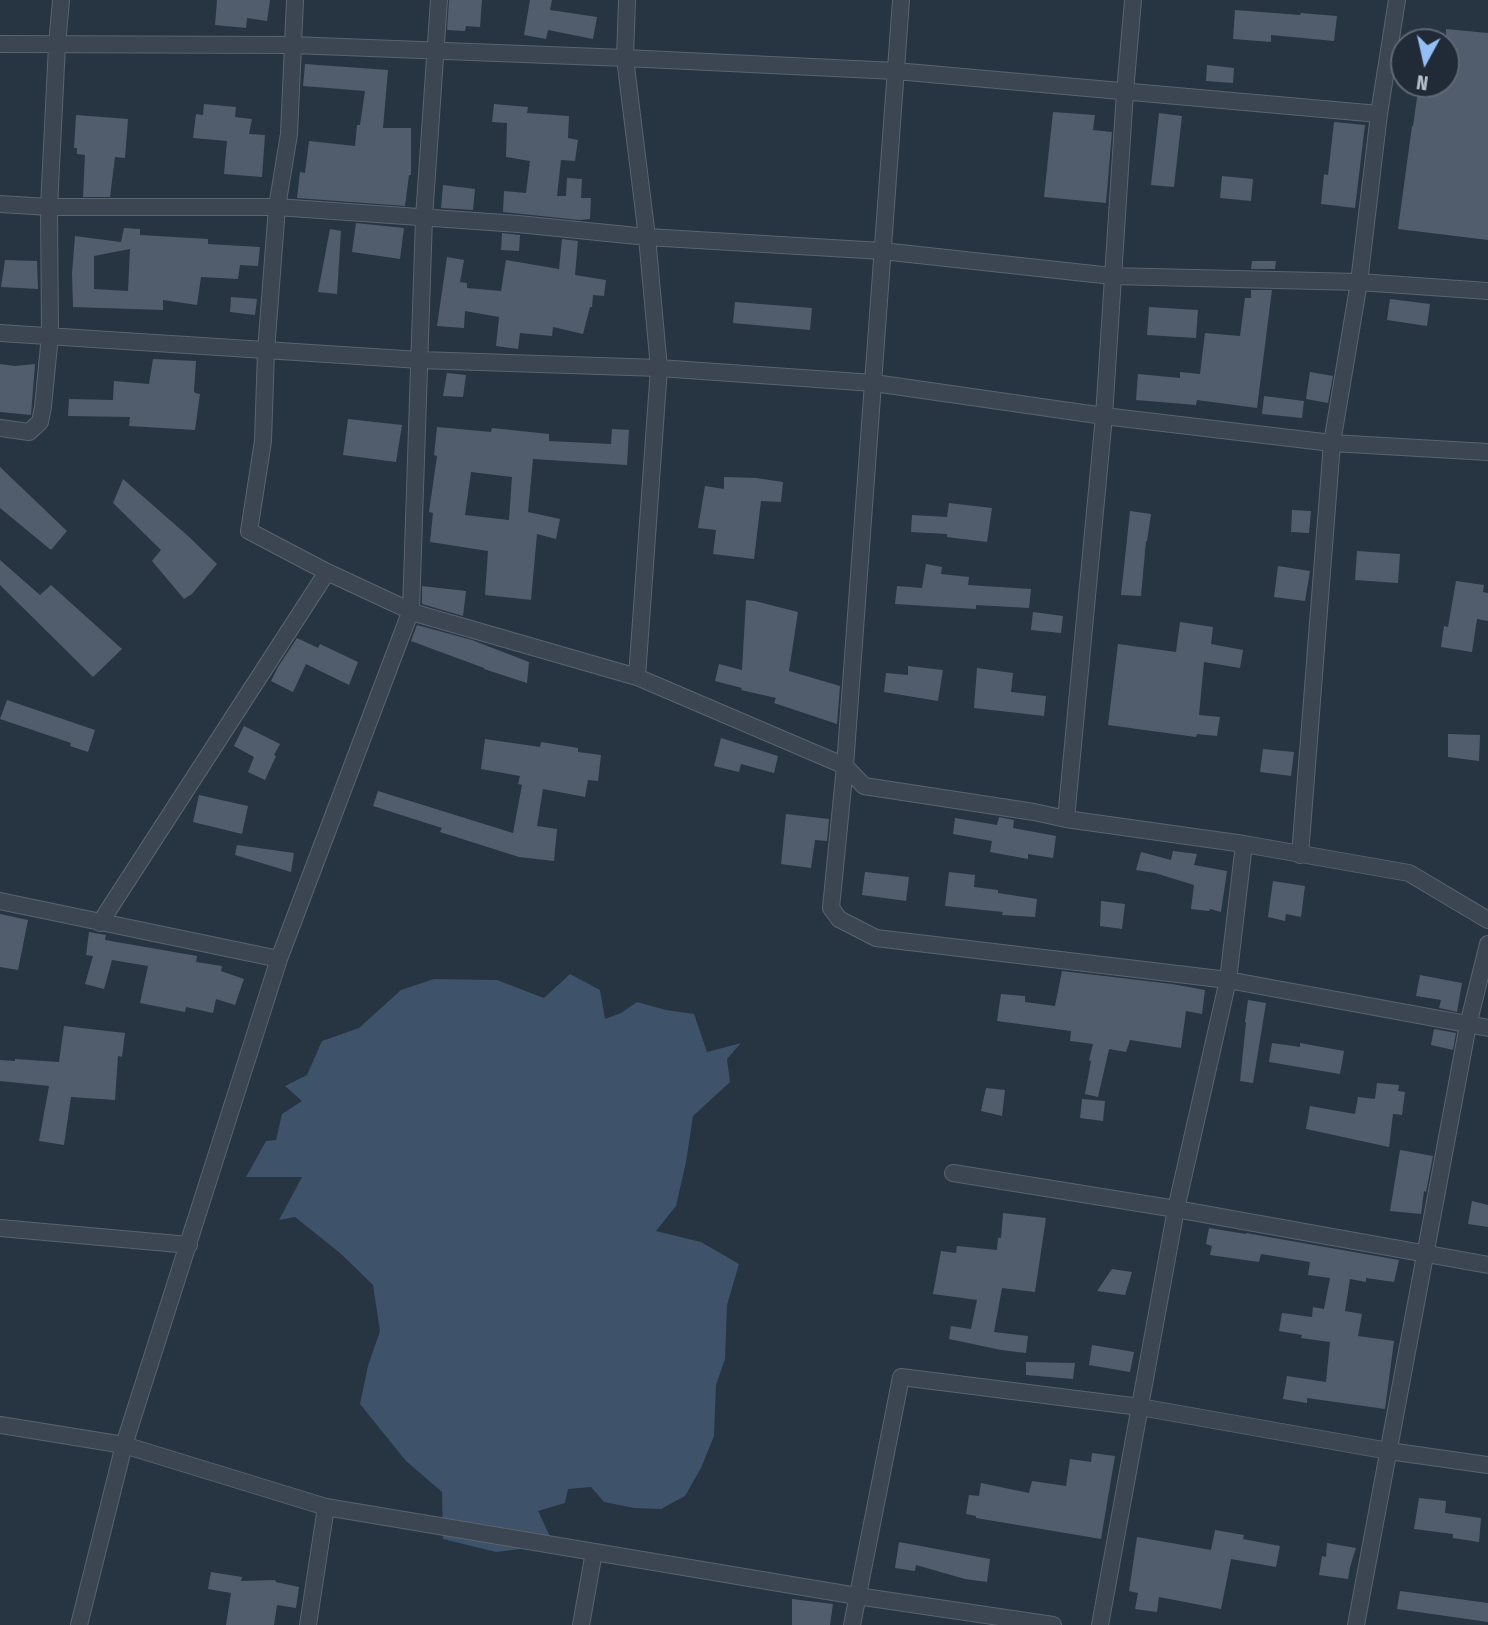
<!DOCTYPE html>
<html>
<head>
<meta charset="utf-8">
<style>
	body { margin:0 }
	#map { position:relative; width:1488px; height:1625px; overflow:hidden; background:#273442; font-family:"Fira Sans Condensed",sans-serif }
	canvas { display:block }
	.north { position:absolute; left:1390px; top:28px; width:70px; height:70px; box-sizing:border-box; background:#202b37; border:2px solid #5d6772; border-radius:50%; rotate:188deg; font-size:19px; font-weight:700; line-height:28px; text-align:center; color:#b9c1cb }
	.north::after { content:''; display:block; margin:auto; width:24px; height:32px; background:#94bef5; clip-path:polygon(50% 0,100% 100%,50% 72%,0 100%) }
</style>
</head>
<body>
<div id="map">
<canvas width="1488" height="1625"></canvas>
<div class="north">N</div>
</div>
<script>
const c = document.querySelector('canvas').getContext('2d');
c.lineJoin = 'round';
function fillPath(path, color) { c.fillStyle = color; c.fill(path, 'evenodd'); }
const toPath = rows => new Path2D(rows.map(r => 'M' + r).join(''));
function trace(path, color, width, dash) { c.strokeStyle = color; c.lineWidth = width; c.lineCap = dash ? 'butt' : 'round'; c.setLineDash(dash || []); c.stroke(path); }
fillPath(toPath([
	[570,974,600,990,605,1019,621,1013,637,1002,666,1010,694,1014,707,1052,741,1043,727,1059,730,1082,693,1116,686,1162,676,1206,656,1231,701,1242,739,1264,727,1305,725,1359,716,1385,714,1436,701,1468,685,1496,661,1509,634,1508,604,1502,591,1487,568,1489,565,1503,538,1511,554,1545,496,1552,443,1539,442,1492,406,1461,360,1404,368,1366,380,1331,373,1285,340,1253,295,1217,279,1220,302,1177,246,1177,266,1141,276,1140,282,1114,302,1101,285,1086,307,1075,322,1041,359,1028,401,990,434,979,497,980,544,998]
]), '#3e526a');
fillPath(toPath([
	[217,0,270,0,267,21,247,18,246,28,215,25],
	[449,0,482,0,480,27,466,26,465,31,447,30],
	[530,0,552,0,550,10,597,17,593,39,548,30,546,39,524,35],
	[1235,10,1300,15,1301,13,1337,16,1334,41,1271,35,1271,42,1233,39],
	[1446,29,1488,33,1488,240,1398,229,1412,126,1413,126,1419,84,1446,84],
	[305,64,388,70,383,128,411,128,411,175,409,175,405,206,297,198,300,172,305,173,309,141,355,146,357,125,360,125,365,91,303,86],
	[1207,65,1234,68,1233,83,1206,81],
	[204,104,236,107,235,117,252,119,249,134,265,135,262,177,224,174,227,141,193,138,196,114,203,115],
	[494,104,528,107,527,113,569,116,568,138,578,140,575,161,561,160,557,196,566,196,567,178,582,179,581,198,591,198,590,219,579,220,503,212,504,191,526,193,530,161,506,157,507,123,492,122],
	[1053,112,1095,115,1093,130,1112,132,1106,203,1044,197],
	[1159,113,1182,116,1174,187,1151,185],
	[76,115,128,119,125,158,115,157,110,197,83,197,85,155,77,154,77,148,74,148],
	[1334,122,1365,125,1355,208,1321,204,1324,174,1328,175],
	[1222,176,1253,179,1251,201,1220,198],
	[443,185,475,189,473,210,441,208],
	[356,223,404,228,400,259,352,252],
	[124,228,140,229,140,235,208,239,208,244,260,247,258,266,240,265,238,279,201,277,197,305,163,300,163,310,73,307,72,273,75,236,121,242],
	[130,249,128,291,94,289,94,256],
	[330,229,341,231,337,294,318,292],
	[502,233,520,235,519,251,501,250],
	[562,239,578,241,575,275,606,280,604,296,593,295,592,307,590,307,583,334,553,327,552,336,520,333,518,349,496,346,499,317,465,311,464,328,437,326,447,257,464,260,460,282,467,283,467,288,501,291,506,260,559,269],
	[5,260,37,261,38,289,1,287],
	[1252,261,1276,261,1275,269,1251,269],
	[1251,290,1272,290,1257,408,1197,400,1196,405,1136,400,1138,374,1180,378,1180,372,1200,374,1205,333,1240,336,1245,298,1251,298],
	[231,297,257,299,255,315,230,312],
	[1390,299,1430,304,1427,326,1387,320],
	[735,302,812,308,810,330,733,323],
	[1149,307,1198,310,1196,338,1147,335],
	[153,359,196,361,194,391,195,393,200,394,195,430,129,426,130,417,68,416,69,399,113,400,114,381,149,384],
	[0,364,15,366,35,364,31,415,0,412],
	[1310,372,1333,376,1328,403,1306,399],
	[447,373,466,375,463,397,443,396],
	[1264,396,1304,401,1302,418,1262,414],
	[348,419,402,425,396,462,343,455],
	[437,427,491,432,492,428,549,434,549,441,611,444,612,429,629,430,627,465,533,459,528,512,560,519,556,539,537,534,531,600,485,595,488,551,430,542,433,513,429,512,437,456,434,455],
	[471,472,512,477,509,520,465,515],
	[0,467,67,531,51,550,0,508],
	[724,477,756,478,783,482,781,502,761,501,754,559,713,554,716,530,698,528,705,486,724,489],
	[123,479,187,535,217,564,192,594,184,599,152,561,161,550,113,503],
	[949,503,992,508,987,542,947,537,947,534,911,532,912,515,947,517],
	[1292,510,1311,511,1309,533,1291,532],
	[1130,511,1151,514,1147,541,1146,541,1141,596,1121,595],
	[1357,551,1400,554,1398,583,1355,580],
	[0,560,40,595,51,585,122,649,93,677,0,585],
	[926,564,942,567,941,574,969,577,968,585,1031,589,1029,608,976,605,976,609,895,604,897,586,922,588],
	[1278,566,1310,571,1305,601,1274,597],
	[1456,581,1484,585,1483,592,1488,593,1488,621,1477,619,1472,652,1441,647,1444,626,1448,627],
	[422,586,466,591,463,616,422,604],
	[746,600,755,601,798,612,789,671,840,686,837,724,774,703,776,698,741,690,742,688,715,681,719,664,742,670],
	[1033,612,1063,616,1061,633,1031,630],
	[1180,622,1213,627,1211,644,1243,650,1240,668,1204,662,1199,715,1220,717,1217,736,1197,734,1196,737,1108,725,1118,644,1176,652],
	[417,625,472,640,529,662,527,683,484,669,484,668,411,641],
	[297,638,318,648,320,644,358,662,349,685,306,664,293,692,271,681,278,667],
	[908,666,943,670,938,701,884,692,886,673,908,675],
	[977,668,1013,673,1011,692,1046,696,1044,716,974,708],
	[7,700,95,730,88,752,70,746,71,743,0,719],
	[244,726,280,744,274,755,276,756,265,780,248,772,254,757,234,746],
	[1448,734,1480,735,1479,761,1448,757],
	[721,738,778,756,774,773,741,764,739,772,714,766],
	[485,739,540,747,541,742,578,748,578,752,601,755,598,781,588,780,585,797,543,789,537,826,557,829,554,861,519,857,440,832,442,828,373,806,378,791,513,833,522,785,518,784,520,776,481,769],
	[1263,749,1294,752,1291,776,1260,772],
	[199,795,248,806,242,834,193,822],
	[786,814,829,819,827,841,815,840,811,868,781,864],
	[999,817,1014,820,1013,828,1056,836,1053,858,1028,854,1028,859,990,852,992,841,953,834,955,818,997,825],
	[237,845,294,853,291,872,235,855],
	[1173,851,1197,854,1194,865,1227,871,1221,912,1210,909,1209,911,1191,909,1194,885,1155,873,1136,870,1141,852,1171,860],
	[865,872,909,877,906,901,862,895],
	[949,872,975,875,974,887,998,890,998,893,1037,899,1035,917,1002,915,1003,912,945,906],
	[1273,881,1305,886,1301,917,1286,914,1285,921,1268,917],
	[1101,901,1125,904,1122,929,1100,926],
	[0,914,28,920,18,970,0,967],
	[89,932,106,935,105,940,197,956,196,962,222,966,221,971,244,979,235,1005,216,999,213,1013,186,1007,185,1012,140,1003,148,966,112,960,104,989,85,984,93,956,86,955],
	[1062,971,1172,984,1205,990,1202,1014,1186,1011,1181,1048,1130,1040,1126,1052,1109,1049,1098,1097,1085,1094,1091,1061,1089,1060,1093,1044,1070,1041,1071,1031,997,1021,1001,994,1025,996,1025,1002,1055,1006],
	[1420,975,1462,983,1457,1012,1439,1008,1441,1000,1416,996],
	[1248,1000,1266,1003,1253,1083,1240,1081,1246,1023,1245,1022],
	[64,1026,125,1033,122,1057,118,1056,115,1100,71,1097,64,1145,39,1141,49,1086,0,1081,0,1060,15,1061,15,1059,59,1062],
	[1434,1029,1456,1033,1453,1050,1431,1045],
	[1272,1043,1300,1047,1300,1043,1344,1051,1340,1074,1269,1062],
	[1377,1083,1399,1085,1398,1091,1405,1092,1402,1115,1393,1114,1389,1147,1306,1129,1310,1106,1355,1114,1358,1097,1375,1099],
	[986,1088,1005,1090,1002,1116,981,1111],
	[1082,1099,1105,1101,1103,1121,1080,1118],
	[1400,1150,1433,1156,1426,1192,1424,1191,1421,1214,1390,1211],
	[1472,1201,1488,1205,1488,1227,1468,1224],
	[1003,1213,1046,1218,1035,1292,1002,1288,994,1332,1028,1336,1026,1353,1001,1350,949,1339,951,1326,971,1329,977,1300,933,1294,941,1251,956,1253,957,1246,997,1250,998,1238,1001,1238],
	[1209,1228,1246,1234,1246,1233,1399,1260,1394,1282,1366,1278,1366,1282,1350,1279,1345,1311,1362,1314,1358,1336,1394,1341,1385,1409,1307,1398,1307,1403,1283,1399,1287,1376,1326,1382,1330,1342,1301,1338,1302,1335,1279,1331,1282,1313,1312,1317,1313,1307,1324,1309,1330,1278,1308,1275,1310,1262,1261,1254,1259,1262,1210,1255,1212,1246,1206,1244],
	[1112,1269,1132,1272,1125,1295,1097,1291],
	[1092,1345,1134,1352,1130,1372,1089,1365],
	[1026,1362,1075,1363,1073,1379,1026,1375],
	[1092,1453,1115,1456,1101,1539,976,1518,976,1516,966,1514,969,1495,979,1496,981,1483,1029,1493,1032,1481,1066,1486,1070,1459,1091,1462],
	[1419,1498,1446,1501,1445,1513,1481,1518,1479,1542,1453,1538,1453,1534,1414,1529],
	[1215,1530,1244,1535,1243,1539,1280,1546,1276,1567,1231,1559,1221,1609,1159,1597,1157,1612,1135,1609,1138,1593,1129,1591,1137,1537,1211,1550],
	[899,1542,990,1559,987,1582,965,1579,916,1565,915,1571,895,1568],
	[1327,1543,1356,1548,1350,1567,1348,1579,1319,1575,1322,1556,1326,1557],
	[211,1572,242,1577,241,1581,275,1580,276,1582,299,1587,296,1608,277,1605,274,1625,226,1625,231,1593,208,1589],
	[1400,1591,1488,1603,1488,1622,1397,1609],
	[792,1599,833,1604,830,1625,792,1625]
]), '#515d6d');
const street = toPath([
	[295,0,289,134,277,207,266,351,263,441,249,531,327,572,415,613,637,677,845,766,864,786,1034,812,1066,819,1244,844,1409,873,1488,920],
	[627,0,625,58,647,237,659,368,637,677],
	[901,0,845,766,831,908,839,919,876,938,1228,980,1488,1028],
	[0,44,293,45,625,58,896,71,1379,114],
	[0,204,49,207,277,207,518,224,647,237,882,251,1112,276,1359,282,1488,291],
	[0,333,420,360,659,368,874,383,1104,416,1332,443,1488,452],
	[0,428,29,432,40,422,43,407,50,335,49,207,57,45,61,0],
	[1066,819,1104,416,1125,92,1133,0],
	[1300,855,1332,443,1359,282,1379,114,1397,0],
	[0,901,279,959],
	[100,923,327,572],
	[953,1173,1176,1209,1488,1265],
	[0,1228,189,1245],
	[0,1425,124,1445,326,1507,857,1596,1053,1625],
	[79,1625,124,1445,279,959,411,610,424,218,439,0],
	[308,1625,326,1507],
	[581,1625,594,1552],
	[852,1625,901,1377,1140,1407,1389,1451,1488,1465],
	[1100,1625,1176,1209,1228,980,1244,844],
	[1356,1625,1468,1025,1488,944]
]);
trace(street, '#5a646f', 18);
trace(street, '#3c4652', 16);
</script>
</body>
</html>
